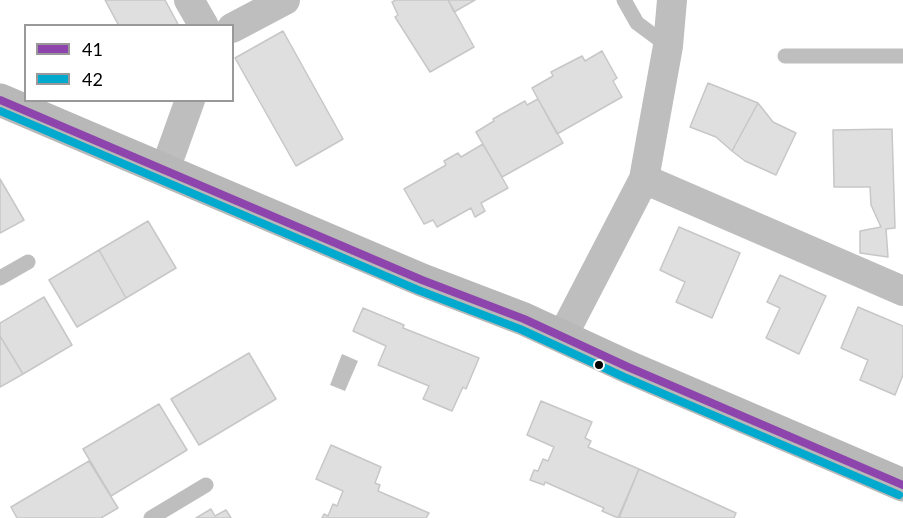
<!DOCTYPE html>
<html>
<head>
<meta charset="utf-8">
<style>
	body { margin:0 }
	#map { position:relative; width:903px; height:518px; overflow:hidden; background:#fff; font-family:Lato,sans-serif }
	canvas { display:block }
	.legend { position:absolute; left:24px; top:24px; width:210px; height:78px; box-sizing:border-box; background:#fff; border:2px solid #999; margin:0; padding:8px 10px; list-style:none; font-size:18px; color:#000 }
	.legend li { display:flex; align-items:center; gap:12px; height:30px }
	.legend b { width:30px; border:2px solid #999 }
</style>
</head>
<body>
<div id="map">
<canvas width="903" height="518"></canvas>
<ul class="legend">
<li><b style="height:8px;background:#8e44ad"></b>41</li>
<li><b style="height:8px;background:#00a9ce"></b>42</li>
</ul>
</div>
<script>
const c = document.querySelector('canvas').getContext('2d');
c.lineJoin = 'round';
function fillPath(path, color) { c.fillStyle = color; c.fill(path, 'evenodd'); }
const toPath = rows => new Path2D(rows.map(r => 'M' + r).join(''));
function trace(path, color, width, dash) { c.strokeStyle = color; c.lineWidth = width; c.lineCap = dash ? 'butt' : 'round'; c.setLineDash(dash || []); c.stroke(path); }
fillPath(toPath([
	[342,354,358,361,345,391,330,385]
]), '#bfbfbf');
const building = toPath([
	[105,0,165,0,179,26,119,26,105,0],
	[396,0,448,0,474,47,430,72,395,17,398,15,392,2,396,0],
	[448,0,475,0,454,12,448,0],
	[283,31,343,139,296,166,235,58,283,31],
	[602,51,617,78,613,81,622,97,557,134,532,88,553,76,551,72,582,56,585,61,602,51],
	[708,83,758,103,732,151,716,137,690,127,708,83],
	[538,99,563,143,502,177,476,132,494,121,493,119,525,101,527,105,538,99],
	[758,103,773,122,796,133,776,175,745,161,732,151,758,103],
	[892,129,895,228,886,229,888,257,860,253,860,231,881,227,871,205,870,187,834,187,833,130,892,129],
	[483,144,508,188,481,203,485,211,475,217,471,208,437,227,433,220,424,224,404,189,446,165,444,161,458,153,461,157,483,144],
	[0,179,24,220,0,233,0,179],
	[148,221,176,268,126,298,99,250,148,221],
	[679,227,740,253,712,318,676,302,685,282,660,270,679,227],
	[99,250,126,298,77,327,49,280,99,250],
	[780,275,826,296,799,354,766,338,780,308,767,302,780,275],
	[44,297,72,345,23,374,0,336,0,323,44,297],
	[858,307,903,326,903,375,895,395,860,380,868,360,841,348,858,307],
	[363,308,404,325,403,328,479,358,466,389,463,387,452,411,423,399,429,386,378,365,386,346,353,331,363,308],
	[0,336,23,374,0,387,0,336],
	[249,353,276,399,199,445,171,399,249,353],
	[541,401,592,422,585,438,591,441,588,447,639,469,618,518,602,511,604,508,545,482,544,485,530,480,534,470,538,471,543,459,548,461,554,447,527,435,541,401],
	[159,404,187,450,111,496,83,449,159,404],
	[331,445,381,467,375,483,380,485,378,491,429,513,426,518,322,518,324,514,328,516,333,504,337,506,343,491,316,479,331,445],
	[89,461,118,508,101,518,17,518,11,507,89,461],
	[639,469,736,513,734,518,619,518,639,469],
	[211,509,215,516,226,510,231,518,196,518,211,509]
]);
fillPath(building, '#dfdfdf');
trace(building, '#c7c7c7', 1.5);
trace(toPath([
	[624,0,637,23,668,46],
	[785,56,903,56],
	[0,278,28,262],
	[151,518,206,485]
]), '#bebebe', 15);
trace(toPath([
	[189,0,204,26],
	[232,28,285,0],
	[171,153,190,100],
	[644,179,903,291],
	[562,337,644,179,668,46,672,0]
]), '#bebebe', 30);
trace(toPath([
	[0,100,422,280,524,319,628,367,903,485]
]), '#b8b8b8', 33);
trace(toPath([
	[0,100,422,280,524,319,628,367,903,485]
]), '#8e44ad', 8);
trace(toPath([
	[0,111,418,290,520,329,624,377,899,495]
]), '#00a9ce', 8);
for (const [x, y, r, color] of [
	[599,365,5,"#000"]
]) { const dot = new Path2D(); dot.arc(x, y, r, 0, 2 * Math.PI); c.fillStyle = color; c.fill(dot); trace(dot, '#fff', 2); }
</script>
</body>
</html>
